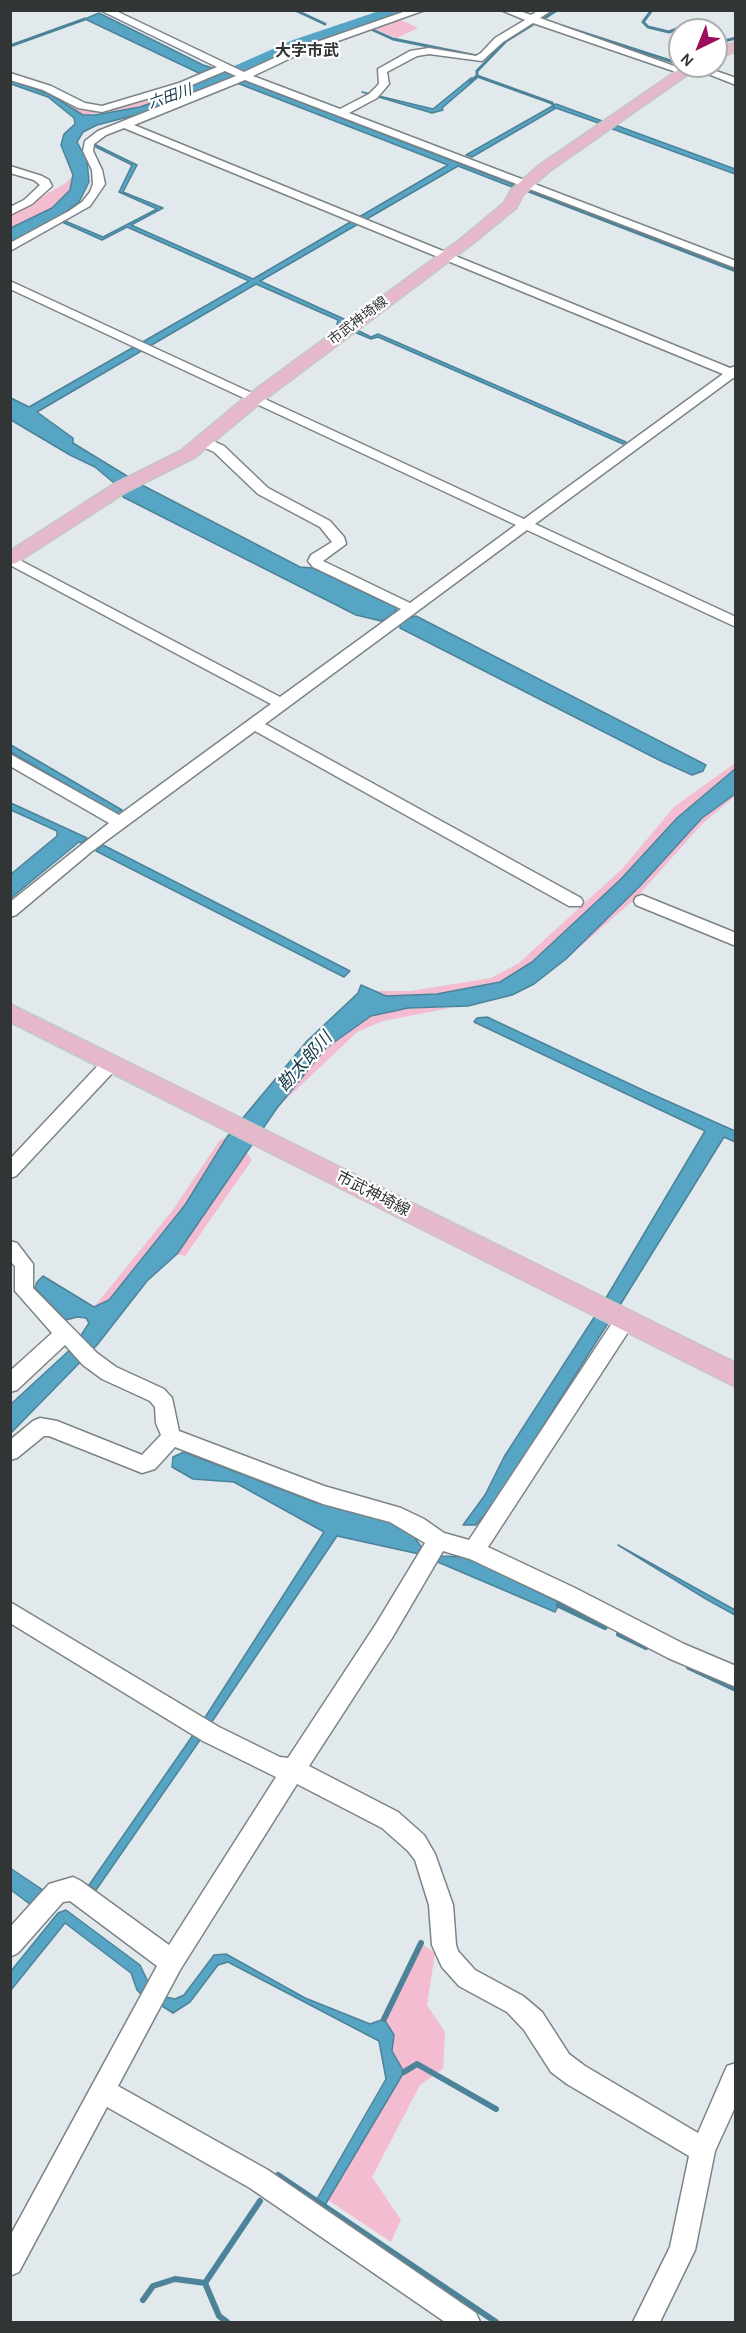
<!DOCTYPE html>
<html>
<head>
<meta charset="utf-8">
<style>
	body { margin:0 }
	#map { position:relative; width:746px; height:2333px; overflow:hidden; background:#e1e9ec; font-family:Karla,sans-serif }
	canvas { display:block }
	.frame { position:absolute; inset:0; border:12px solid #323536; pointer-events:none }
	.north { position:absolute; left:668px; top:18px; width:60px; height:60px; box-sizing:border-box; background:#fff; border:2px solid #adaeaf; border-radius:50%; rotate:223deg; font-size:16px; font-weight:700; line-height:24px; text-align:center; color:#323536 }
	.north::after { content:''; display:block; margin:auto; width:21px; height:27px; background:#9b0d5d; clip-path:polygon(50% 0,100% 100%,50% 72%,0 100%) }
</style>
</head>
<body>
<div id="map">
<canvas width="746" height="2333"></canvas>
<div class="frame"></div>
<div class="north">N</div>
</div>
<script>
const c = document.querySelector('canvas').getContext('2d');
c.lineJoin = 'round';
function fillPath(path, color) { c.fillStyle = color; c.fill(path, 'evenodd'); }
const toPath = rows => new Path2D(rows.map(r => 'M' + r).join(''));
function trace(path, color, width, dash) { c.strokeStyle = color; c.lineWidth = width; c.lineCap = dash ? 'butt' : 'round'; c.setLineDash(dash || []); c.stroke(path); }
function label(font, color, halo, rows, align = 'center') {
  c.font = font + ' Karla,"Noto Sans JP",sans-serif'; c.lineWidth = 4.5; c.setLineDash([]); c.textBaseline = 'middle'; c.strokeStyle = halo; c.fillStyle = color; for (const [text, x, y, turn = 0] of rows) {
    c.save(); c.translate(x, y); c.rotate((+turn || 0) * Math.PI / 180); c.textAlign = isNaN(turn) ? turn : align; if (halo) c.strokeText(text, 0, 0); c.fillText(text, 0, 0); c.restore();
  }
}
fillPath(toPath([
	[399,19,418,28,397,38,375,29],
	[11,78,99,111,190,89,140,107,83,115,51,95,11,80],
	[73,175,70,190,52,208,11,228,11,214,66,183],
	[735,763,735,769,677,818,621,879,532,962,500,982,437,994,386,996,373,991,411,991,491,978,519,963,623,868,674,807],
	[735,794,735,796,701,825,638,896,566,959,640,886,702,818],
	[408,1008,450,1008,383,1021,357,1032,277,1108,326,1048,371,1016],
	[227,1137,185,1205,109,1300,94,1307,172,1211,220,1140],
	[247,1153,252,1160,185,1256,177,1254],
	[421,1943,435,1953,427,2005,445,2032,443,2069,420,2085,372,2177,401,2220,391,2242,328,2200,403,2072,392,2051,394,2035,384,2019]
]), '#f3bcd1');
const water = toPath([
	[99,13,203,65,213,68,201,74,85,19,99,13],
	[224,72,235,77,203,91,143,113,97,125,83,132,77,142,87,160,89,182,79,202,63,214,11,242,11,228,52,208,70,190,73,175,61,145,64,134,75,124,74,118,48,97,11,84,11,80,51,95,83,115,95,115,140,107,190,89,224,72],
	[471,78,477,78,442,108,443,110,432,113,362,92,433,109,471,78],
	[243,80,515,185,512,187,458,166,260,281,344,319,342,323,345,326,343,327,337,324,338,320,256,284,37,412,73,438,73,443,140,484,300,567,313,568,397,608,394,613,406,619,416,616,706,765,703,771,692,775,661,761,400,628,400,623,388,618,381,621,356,615,123,497,125,489,114,483,95,467,70,455,11,420,11,398,29,407,249,281,127,227,102,240,62,222,65,221,103,237,157,209,119,192,132,165,94,146,94,144,137,165,123,192,163,208,131,225,253,279,448,165,237,83,243,80],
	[556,104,605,122,601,124,556,108,472,157,466,155,556,104],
	[615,125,735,169,735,174,610,128,615,125],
	[355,329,371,337,378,334,626,442,623,444,378,337,371,339,352,331,355,329],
	[11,745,122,810,116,814,11,752,11,745],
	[735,769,735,794,702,818,640,886,566,959,534,984,512,995,468,1006,408,1008,371,1016,326,1048,277,1108,177,1254,147,1281,97,1345,11,1433,10,1405,74,1346,89,1323,86,1318,77,1317,66,1320,35,1288,37,1282,43,1276,94,1307,109,1300,185,1205,227,1137,307,1041,358,993,361,985,386,996,437,994,500,982,532,962,621,879,677,818,735,769],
	[11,803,87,838,82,843,79,842,11,898,11,874,57,836,57,831,11,810,11,803],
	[103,845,350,971,344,977,96,851,103,845],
	[487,1017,647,1092,735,1131,735,1142,724,1137,620,1305,606,1298,705,1131,474,1022,477,1018,487,1017],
	[595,1316,608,1323,496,1501,476,1525,463,1525,485,1495,504,1457,595,1316],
	[184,1452,317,1503,396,1523,415,1538,422,1548,440,1556,467,1557,560,1603,559,1605,555,1612,419,1554,337,1536,211,1723,204,1719,324,1532,234,1482,193,1479,172,1467,173,1457,184,1452],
	[618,1545,735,1610,735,1615,706,1599,618,1545],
	[193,1735,200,1740,96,1890,89,1885,193,1735],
	[10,1868,43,1890,31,1905,11,1890,10,1868],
	[66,1910,140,1965,149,1984,142,1995,137,1990,131,1973,65,1923,11,1990,11,1971,58,1913,66,1910],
	[226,1954,305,1998,370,2024,384,2019,394,2035,392,2051,404,2072,322,2210,314,2204,386,2079,379,2041,228,1962,218,1965,190,2002,173,2013,162,2006,166,1997,175,1999,184,1995,214,1955,226,1954]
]);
fillPath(water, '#57a5c4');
trace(water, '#4c8399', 1.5);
trace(toPath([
	[295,10,325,24],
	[652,10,643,22,648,27,669,32,699,20],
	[543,19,557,10],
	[562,26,680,64],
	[373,30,393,39,477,56],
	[716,43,736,38],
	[10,46,85,19],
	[477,76,552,103,554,107],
	[470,82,477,76,477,71,506,41,535,23],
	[526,190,736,271]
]), '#4c8399', 3);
trace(toPath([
	[559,1605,605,1627],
	[619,1634,646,1647],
	[689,1667,736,1689],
	[384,2019,421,1943],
	[404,2072,417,2064,496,2109],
	[278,2175,496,2322],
	[205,2283,219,2316,227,2322],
	[143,2300,153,2286,175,2279,205,2283,260,2201]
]), '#4c8399', 6);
fillPath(toPath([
	[382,10,406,10,404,13,305,46,199,93,187,93,185,90,187,87,293,40,382,10]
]), '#57a5c4');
const minor = toPath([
	[100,10,114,10,244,72,285,53,409,10,425,10,293,57,253,76,340,109,369,94,379,84,378,69,410,51,429,48,476,56,481,53,495,38,525,20,501,10,517,10,531,15,539,10,552,10,540,18,688,71,679,73,533,23,503,42,482,61,429,54,417,56,387,72,389,84,377,98,349,113,736,261,736,268,245,80,134,125,730,368,736,366,736,379,733,378,535,524,736,617,736,627,527,530,265,724,581,898,583,902,581,906,569,906,255,731,91,852,16,915,10,917,10,902,109,823,10,766,10,754,119,815,271,704,10,565,10,555,280,697,401,609,313,567,308,561,311,555,332,542,320,527,258,494,214,452,199,445,198,442,199,439,209,439,224,446,268,488,330,521,344,537,346,544,323,561,410,603,516,525,10,289,10,281,524,519,723,374,124,128,106,135,94,144,93,151,102,170,105,184,90,206,10,251,10,243,69,211,82,202,90,192,93,184,92,170,83,151,85,141,98,131,236,76,225,71,187,87,102,112,78,108,43,90,10,80,10,73,51,86,85,103,102,106,179,83,217,67,100,10],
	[688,66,702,66,736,78,736,85,688,66],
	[10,166,42,176,49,180,52,186,32,204,10,215,10,207,24,200,40,185,34,180,10,173,10,166],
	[642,895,736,933,736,946,636,905,634,901,636,897,642,895],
	[111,1057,117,1058,120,1063,117,1068,16,1176,10,1178,10,1159,105,1058,111,1057],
	[10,1241,17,1243,33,1264,33,1288,97,1353,116,1367,164,1389,172,1398,179,1431,324,1486,401,1508,424,1519,444,1533,469,1540,618,1314,625,1312,632,1314,635,1320,632,1326,488,1547,575,1588,684,1644,736,1666,736,1687,668,1658,561,1602,470,1559,443,1551,392,1638,309,1766,398,1812,424,1835,435,1854,453,1905,456,1945,458,1951,475,1970,523,1996,542,2012,569,2054,585,2066,698,2133,727,2066,736,2063,736,2105,715,2151,695,2250,660,2322,633,2322,670,2247,689,2156,567,2084,551,2072,524,2030,507,2012,459,1986,442,1967,432,1945,429,1905,415,1860,408,1851,382,1828,297,1784,180,1970,118,2086,268,2170,476,2313,480,2322,445,2322,250,2188,107,2107,19,2272,10,2276,10,2236,157,1966,70,1901,63,1902,18,1953,10,1957,10,1927,49,1884,73,1877,81,1881,169,1945,276,1777,203,1741,10,1623,10,1602,219,1727,280,1757,288,1758,376,1624,425,1543,390,1522,323,1504,175,1447,155,1469,142,1473,49,1436,44,1436,17,1458,10,1460,10,1440,33,1421,40,1418,57,1421,142,1455,161,1435,156,1423,155,1407,150,1401,102,1379,83,1365,65,1345,17,1390,10,1392,10,1371,52,1333,15,1291,15,1266,10,1261,10,1241]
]);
const major = toPath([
	[736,42,736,51,716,59,716,50,736,42],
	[684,66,700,66,551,170,523,195,516,208,472,244,260,403,194,458,126,492,16,563,10,564,10,551,114,484,182,450,248,395,462,238,504,203,511,190,541,164,684,66],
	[10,1004,736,1363,736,1387,10,1022,10,1004]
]);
trace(minor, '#7c8386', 3);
trace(major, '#c6c6c7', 3);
fillPath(minor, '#fff');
fillPath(major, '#e5b9cb');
label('14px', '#323536', '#fff', [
	["市武神埼線",358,321,-37]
]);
label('italic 15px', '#163a48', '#fff', [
	["六田川",170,97,-19]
]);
label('bold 16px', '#323536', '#fff', [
	["大字市武",307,51]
]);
label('16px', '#323536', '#fff', [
	["市武神埼線",373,1194,27]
]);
label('italic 18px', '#163a48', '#fff', [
	["勘太郎川",305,1062,-48]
]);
</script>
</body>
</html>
